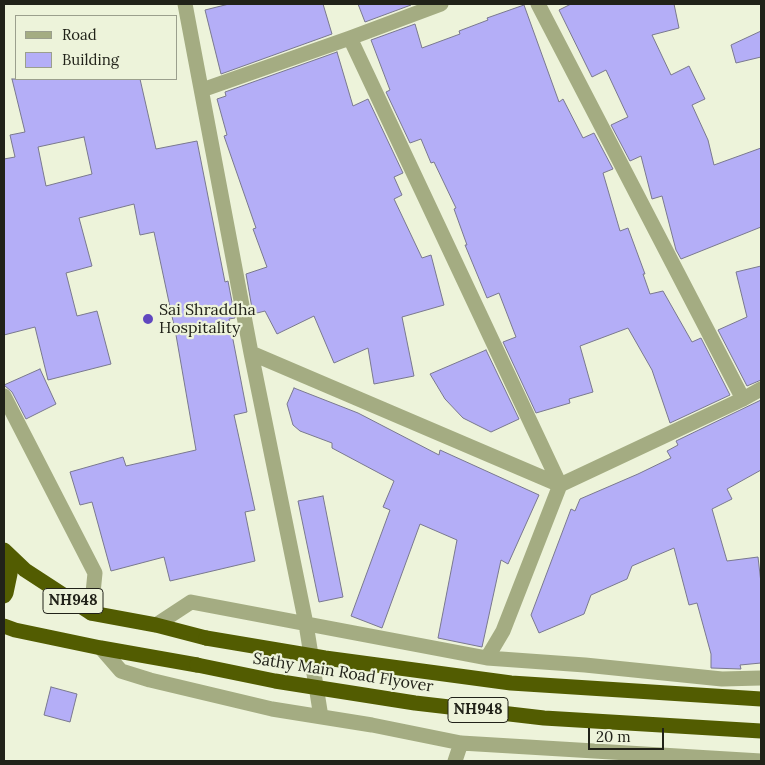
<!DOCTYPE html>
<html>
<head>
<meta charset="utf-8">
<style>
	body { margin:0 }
	#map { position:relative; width:765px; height:765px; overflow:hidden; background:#edf3da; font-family:Lora,serif }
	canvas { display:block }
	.frame { position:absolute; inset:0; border:5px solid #212219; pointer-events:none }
	.legend { position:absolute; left:15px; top:15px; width:162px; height:65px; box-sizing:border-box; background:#edf3da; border:1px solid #9b9f8d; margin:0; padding:6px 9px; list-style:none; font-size:15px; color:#212219 }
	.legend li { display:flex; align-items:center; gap:10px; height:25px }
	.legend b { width:25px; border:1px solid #9b9f8d }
	.scale { position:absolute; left:588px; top:728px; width:76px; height:22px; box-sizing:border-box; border:2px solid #212219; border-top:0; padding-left:6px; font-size:15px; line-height:18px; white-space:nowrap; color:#212219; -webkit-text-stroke:4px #edf3da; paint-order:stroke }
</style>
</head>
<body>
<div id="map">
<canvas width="765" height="765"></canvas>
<div class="frame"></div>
<ul class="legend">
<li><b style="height:6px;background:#a4ac82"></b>Road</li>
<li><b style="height:14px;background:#b4aef7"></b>Building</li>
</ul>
<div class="scale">20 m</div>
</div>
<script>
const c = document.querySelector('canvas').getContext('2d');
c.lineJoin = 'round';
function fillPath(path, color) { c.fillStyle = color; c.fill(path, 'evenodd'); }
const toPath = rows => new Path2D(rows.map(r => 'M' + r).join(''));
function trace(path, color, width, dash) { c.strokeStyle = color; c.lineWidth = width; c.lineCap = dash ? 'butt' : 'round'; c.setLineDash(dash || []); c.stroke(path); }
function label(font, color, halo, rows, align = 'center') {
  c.font = font + ' Lora,serif'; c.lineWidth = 4.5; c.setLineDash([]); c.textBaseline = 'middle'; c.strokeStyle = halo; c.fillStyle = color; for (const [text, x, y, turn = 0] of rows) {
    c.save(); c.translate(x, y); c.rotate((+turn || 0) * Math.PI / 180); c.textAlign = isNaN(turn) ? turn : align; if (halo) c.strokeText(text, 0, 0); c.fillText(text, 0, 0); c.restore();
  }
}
const building = toPath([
	[229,4,323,4,332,34,221,74,205,10,229,4],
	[358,4,410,4,411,5,365,22,358,4],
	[571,4,674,4,679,28,652,35,671,75,689,66,705,99,692,105,708,140,714,165,761,148,761,227,681,259,676,250,662,196,652,199,641,156,630,161,611,125,628,117,606,70,592,77,559,10,571,4],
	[524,5,559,102,563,99,583,138,594,133,613,169,603,173,620,231,628,228,645,274,643,274,650,294,663,291,692,342,701,338,730,395,670,423,652,370,628,328,580,346,593,392,569,399,570,403,536,413,503,342,516,337,499,293,487,298,465,245,467,245,454,209,456,208,434,162,431,163,421,139,410,143,386,92,390,90,371,40,415,24,422,48,460,34,459,31,488,20,487,18,524,5],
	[761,31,761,57,736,63,731,45,761,31],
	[337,52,353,106,368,99,403,173,394,177,402,195,394,199,422,258,431,255,444,305,402,317,414,376,374,384,368,348,334,363,314,316,277,334,265,311,253,314,246,274,267,267,253,229,256,228,224,136,227,135,217,99,226,96,225,92,337,52],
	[12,79,140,79,156,149,197,141,225,282,228,281,235,318,229,319,247,412,234,415,255,510,245,512,255,561,170,581,164,557,111,571,92,502,80,505,70,472,123,457,126,466,196,450,176,335,154,232,140,235,134,204,79,218,92,266,66,273,77,316,97,311,111,364,48,380,35,327,4,335,4,159,15,157,10,135,25,132,12,79],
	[84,137,92,174,46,186,38,147,84,137],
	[761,266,761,380,747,386,718,330,747,317,736,272,761,266],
	[486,350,519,419,491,432,463,418,445,399,430,374,486,350],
	[40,369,56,404,26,419,12,392,4,385,40,369],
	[294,388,358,413,439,455,440,450,539,495,508,564,501,560,482,647,438,638,457,540,420,524,382,628,351,616,390,510,383,507,394,481,332,448,332,443,300,431,293,425,287,404,294,388],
	[761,400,761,470,727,489,732,499,712,509,727,561,758,557,761,583,761,663,740,665,741,669,711,668,711,654,697,603,689,605,674,548,632,566,627,579,591,595,584,614,539,633,531,615,571,509,575,511,580,499,638,474,671,458,667,451,678,445,676,441,761,400],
	[323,496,343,597,319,602,298,501,323,496],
	[51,687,77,694,70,722,44,715,51,687]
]);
fillPath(building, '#b4aef7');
trace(building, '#79788e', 1);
trace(toPath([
	[185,4,251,353,306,624,321,717],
	[538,4,743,399],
	[350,38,560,485],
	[202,90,350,38,441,4],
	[251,353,560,485],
	[4,396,95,573,91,613],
	[156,625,191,602,487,658,585,665,722,679,761,678],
	[101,648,121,671,150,680,272,709,372,725,461,743,761,761],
	[487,658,503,631,560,485,743,399,761,389],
	[455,761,461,743]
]), '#a4ac82', 15);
trace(toPath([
	[4,550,25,570,91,613,156,625,206,638],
	[4,596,6,593,10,574,10,556],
	[4,626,15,630,101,648,197,665]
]), '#525c01', 15);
trace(toPath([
	[206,638,325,658,511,683,761,699],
	[197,665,275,681,415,703,544,718,761,731]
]), '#525c01', 15);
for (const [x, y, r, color] of [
	[148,319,6,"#6047bf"]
]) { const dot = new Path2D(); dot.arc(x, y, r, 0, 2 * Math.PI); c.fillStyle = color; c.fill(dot); trace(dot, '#edf3da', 2); }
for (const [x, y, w] of [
	[73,601,60],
	[478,710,60]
]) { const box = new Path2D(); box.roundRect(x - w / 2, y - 12.5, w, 25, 4); c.fillStyle = '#edf3da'; c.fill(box); trace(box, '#212219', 1); }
label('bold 15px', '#212219', null, [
	["NH948",73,601],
	["NH948",478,710]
]);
label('16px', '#212219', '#edf3da', [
	["Sai Shraddha",159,310],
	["Hospitality",159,328]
], 'left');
label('16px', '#212219', '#edf3da', [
	["Sathy Main Road Flyover",343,673,9]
]);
</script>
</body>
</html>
